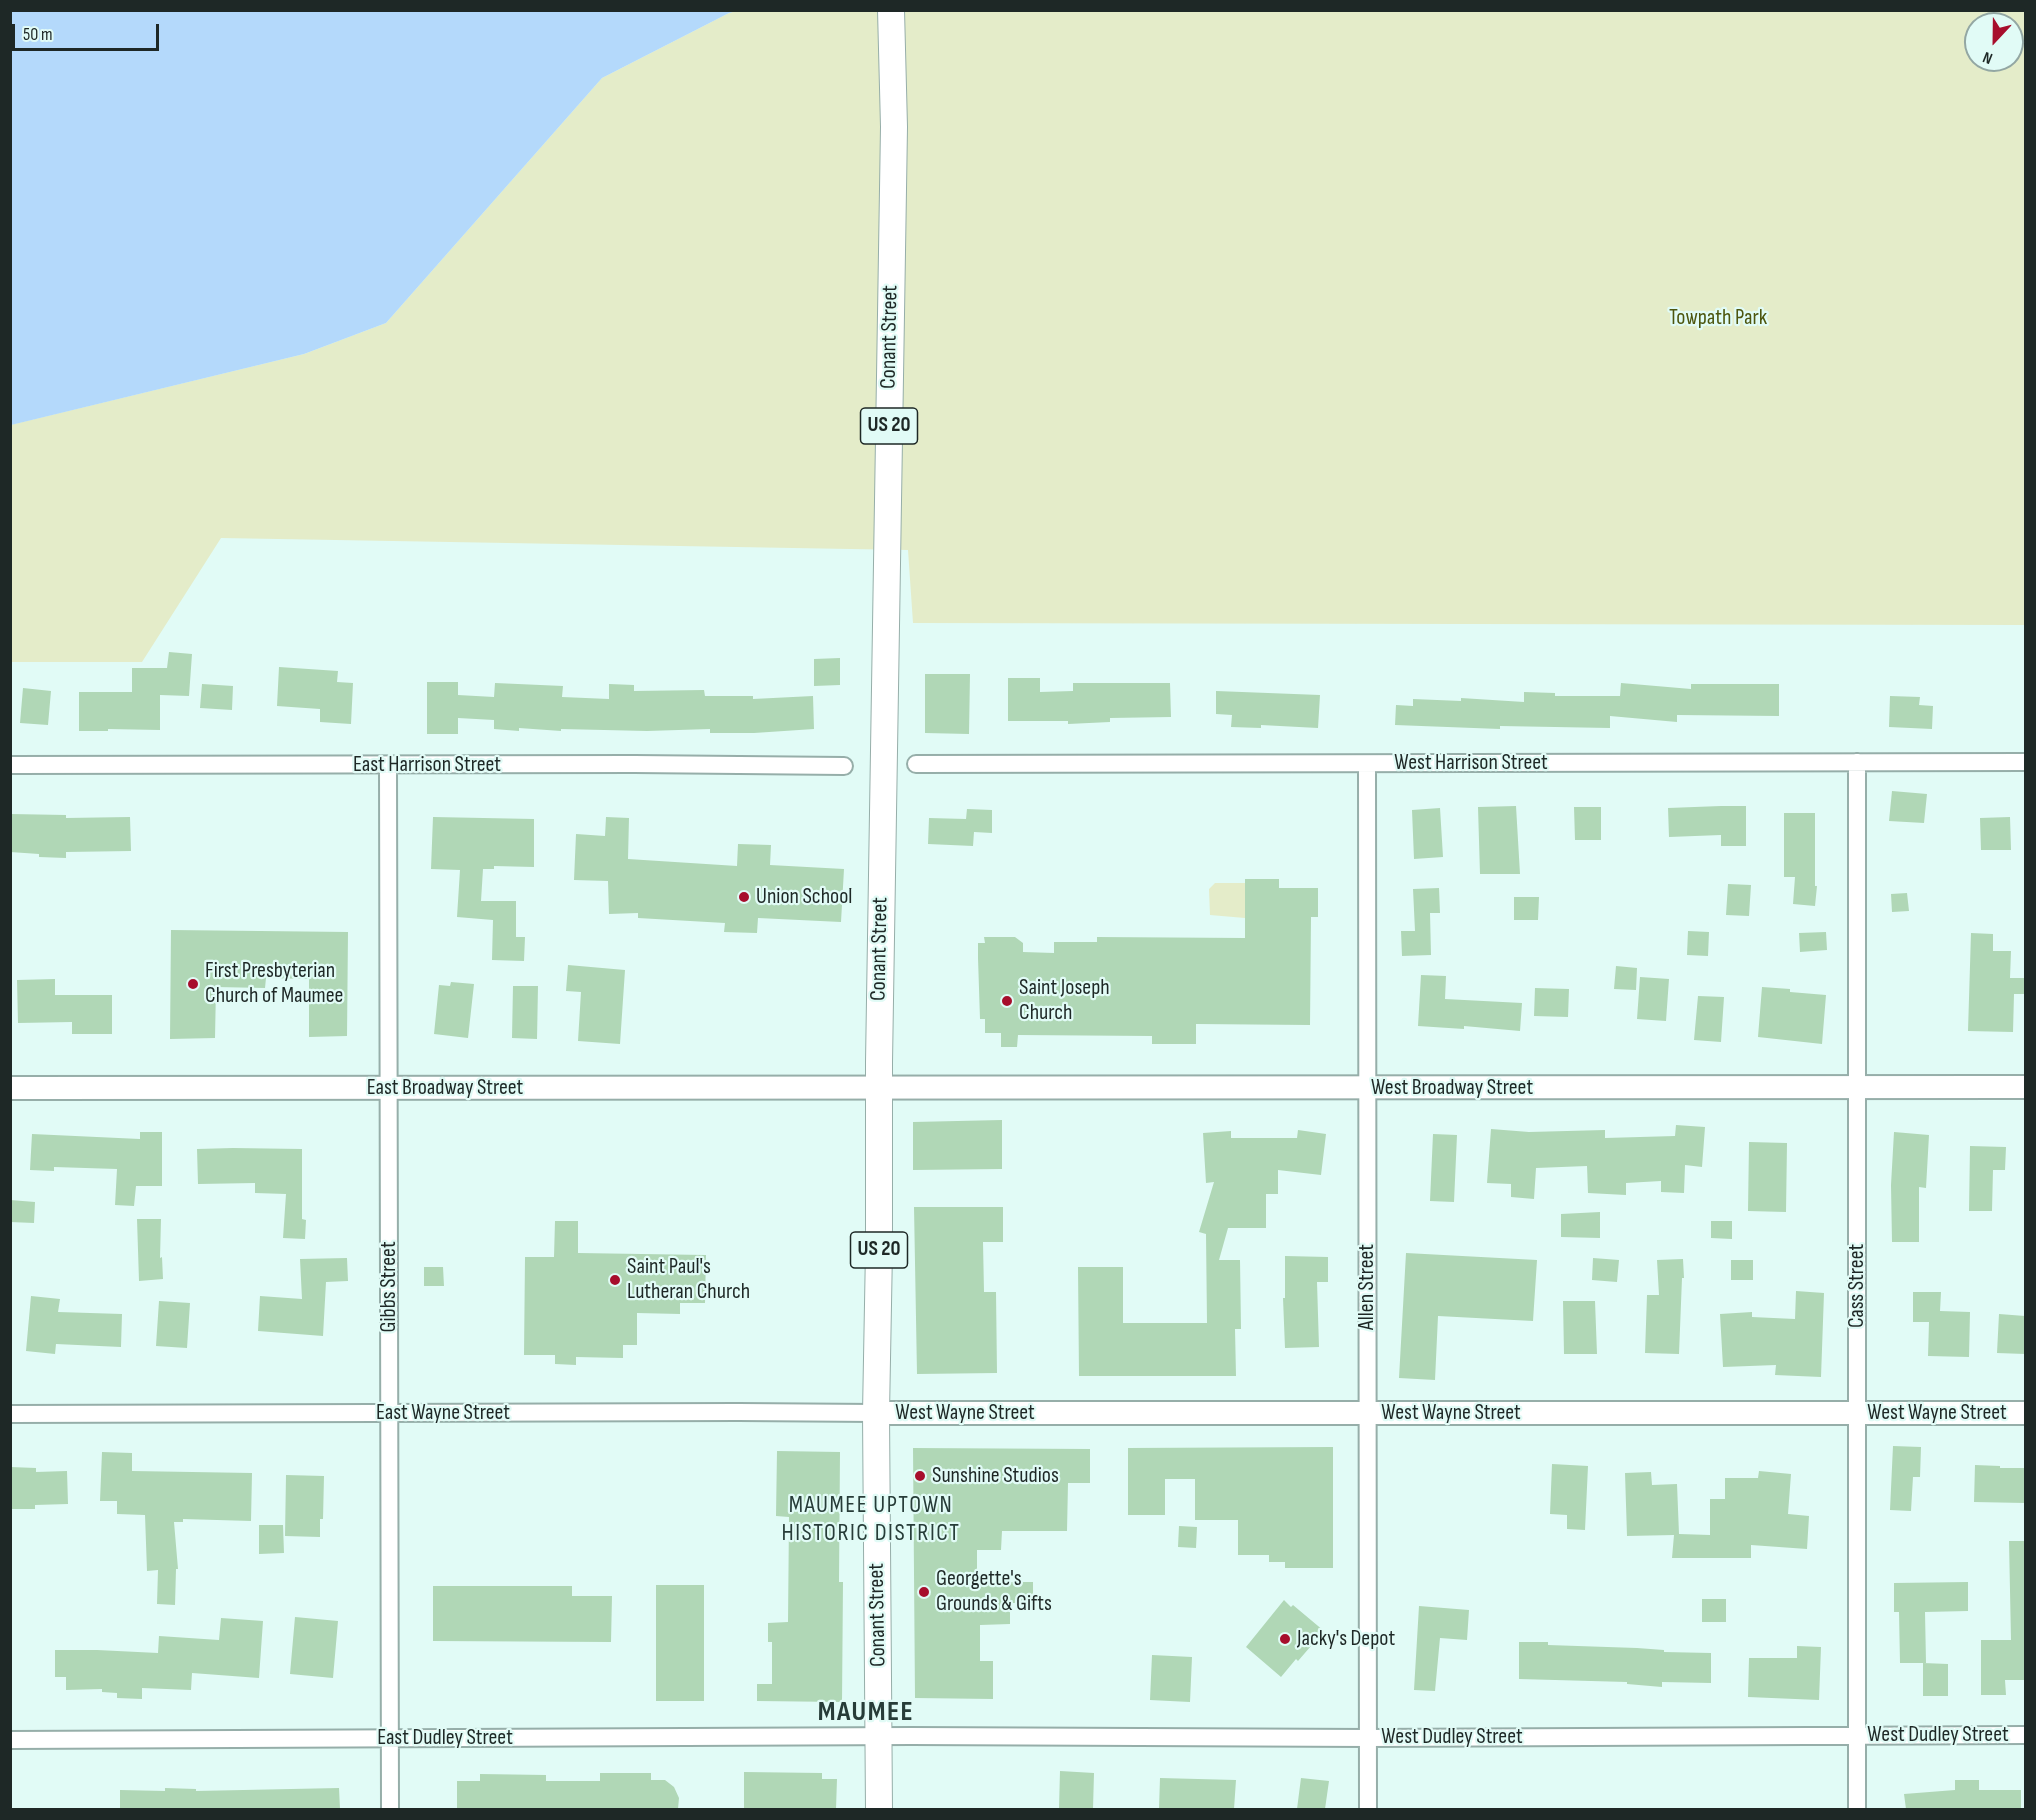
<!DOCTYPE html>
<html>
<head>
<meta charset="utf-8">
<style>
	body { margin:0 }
	#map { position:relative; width:2036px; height:1820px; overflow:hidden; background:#e1fbf6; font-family:"Sofia Sans Condensed",sans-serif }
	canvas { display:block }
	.frame { position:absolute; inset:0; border:12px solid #1e2826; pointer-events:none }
	.north { position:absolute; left:1964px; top:12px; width:60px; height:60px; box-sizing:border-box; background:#e1fbf6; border:2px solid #93a7a3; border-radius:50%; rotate:202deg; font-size:16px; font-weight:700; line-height:24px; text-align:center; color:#1e2826 }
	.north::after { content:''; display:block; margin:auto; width:21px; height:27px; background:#a70e2c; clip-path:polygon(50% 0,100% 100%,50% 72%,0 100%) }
	.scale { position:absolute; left:12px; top:24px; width:147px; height:27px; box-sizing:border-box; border:3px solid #1e2826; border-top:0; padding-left:8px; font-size:18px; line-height:21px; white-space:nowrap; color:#1e2826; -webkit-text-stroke:4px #e1fbf6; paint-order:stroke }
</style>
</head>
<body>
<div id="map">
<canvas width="2036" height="1820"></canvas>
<div class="frame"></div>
<div class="north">N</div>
<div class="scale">50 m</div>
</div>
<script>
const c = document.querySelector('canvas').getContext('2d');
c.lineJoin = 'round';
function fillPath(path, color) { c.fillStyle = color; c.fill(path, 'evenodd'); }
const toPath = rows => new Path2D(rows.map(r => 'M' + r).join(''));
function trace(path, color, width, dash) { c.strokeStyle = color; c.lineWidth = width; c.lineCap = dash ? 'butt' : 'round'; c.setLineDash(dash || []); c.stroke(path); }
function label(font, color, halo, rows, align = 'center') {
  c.font = font + ' "Sofia Sans Condensed",sans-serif'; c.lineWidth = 4.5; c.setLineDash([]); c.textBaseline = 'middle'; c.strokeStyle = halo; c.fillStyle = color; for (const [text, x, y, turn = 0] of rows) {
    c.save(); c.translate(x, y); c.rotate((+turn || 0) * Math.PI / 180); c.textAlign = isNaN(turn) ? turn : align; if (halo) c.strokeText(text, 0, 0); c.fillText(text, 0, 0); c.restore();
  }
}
fillPath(toPath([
	[736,11,2025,11,2025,625,913,623,908,550,221,538,142,662,11,662,10,425,304,354,386,323,602,78,729,13],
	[1976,24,2012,24,2012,60,1976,60],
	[1215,883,1245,883,1245,918,1210,915,1209,889]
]), '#e4ecc9');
fillPath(toPath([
	[10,11,11,10,736,11,729,13,602,78,386,323,304,354,11,425]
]), '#b4d9fb');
fillPath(toPath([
	[169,652,192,654,189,696,160,695,160,730,108,729,108,731,79,731,79,692,132,692,132,668,167,668],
	[840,658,840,685,814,686,814,659],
	[279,667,338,671,337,682,353,683,351,724,320,722,320,709,277,706],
	[925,674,970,674,969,734,925,733],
	[1008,678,1040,678,1040,692,1073,691,1073,683,1170,683,1171,717,1110,718,1110,722,1068,724,1068,721,1008,721],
	[427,682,458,682,458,695,494,697,495,683,563,686,562,697,609,699,609,684,634,685,634,691,704,690,705,696,753,696,753,699,813,696,814,729,754,733,710,733,710,729,647,731,561,729,561,731,519,728,519,731,494,729,494,720,458,718,458,734,427,734],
	[1621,683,1691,689,1691,684,1779,684,1779,716,1677,715,1677,722,1610,716,1610,728,1500,726,1500,729,1395,725,1396,705,1413,706,1413,699,1461,701,1461,698,1524,702,1524,692,1555,693,1555,696,1620,696],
	[202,684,233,686,232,710,200,708],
	[23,688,51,691,48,725,20,723],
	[1216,691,1320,695,1318,728,1261,725,1261,728,1231,727,1232,715,1216,714],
	[1890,696,1920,697,1919,705,1933,706,1932,729,1889,727],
	[1892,791,1927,794,1924,823,1889,821],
	[1516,806,1520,874,1480,874,1478,807],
	[1721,806,1746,806,1746,846,1721,846,1721,835,1669,837,1668,808],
	[1574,807,1601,807,1601,840,1575,840],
	[1440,808,1443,857,1414,859,1412,810],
	[967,809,992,810,992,833,974,832,973,846,928,844,929,818,966,819],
	[1784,813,1815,813,1815,886,1817,886,1815,906,1793,904,1795,877,1784,877],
	[10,814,66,815,66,818,130,817,131,851,66,852,66,858,39,857,39,854,10,852],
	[433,817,534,819,534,867,494,866,494,869,483,869,481,901,516,901,516,937,525,937,524,961,492,960,493,920,457,917,460,870,431,869],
	[606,817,629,818,628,859,737,866,738,844,771,845,770,865,844,869,841,922,758,918,757,933,724,932,725,923,638,918,638,913,609,914,608,881,574,880,576,834,605,836],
	[2010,817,2011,850,1981,850,1980,818],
	[1245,879,1279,879,1279,888,1318,888,1318,917,1311,917,1310,1025,1196,1024,1196,1044,1152,1044,1152,1036,1018,1035,1017,1047,1001,1047,1001,1033,985,1033,985,1019,980,1019,978,958,978,943,985,943,984,937,1015,937,1023,943,1023,952,1054,953,1054,942,1097,942,1097,937,1245,938],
	[1728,884,1751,885,1749,916,1726,915],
	[1439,888,1440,913,1430,913,1431,955,1402,956,1401,931,1415,931,1413,889],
	[1907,893,1909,911,1892,912,1891,894],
	[1514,897,1539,897,1538,920,1514,920],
	[171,930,348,932,347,1036,309,1037,309,979,266,978,265,988,216,987,215,1038,170,1039],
	[1688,931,1709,932,1708,956,1687,955],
	[1826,932,1827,950,1800,952,1799,933],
	[1971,933,1993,934,1993,951,2011,951,2010,978,2025,978,2025,994,2014,994,2013,1032,1968,1031],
	[568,965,625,970,620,1044,578,1041,581,992,566,991],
	[1616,966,1637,968,1636,990,1614,989],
	[1421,975,1446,976,1445,999,1522,1003,1520,1031,1464,1026,1464,1029,1418,1026],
	[1640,977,1669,979,1666,1021,1637,1019],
	[55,979,55,995,112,995,112,1034,72,1034,72,1022,18,1023,17,980],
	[451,982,474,984,468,1038,434,1034,439,985,450,986],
	[513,986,538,986,537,1039,512,1038],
	[1762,987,1790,989,1790,992,1826,995,1822,1044,1758,1037],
	[1535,988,1569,989,1568,1017,1534,1016],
	[1698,996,1724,997,1721,1042,1694,1040],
	[1002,1120,1002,1169,913,1170,913,1122],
	[1676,1125,1705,1127,1702,1167,1685,1165,1684,1193,1661,1192,1661,1181,1626,1183,1626,1195,1588,1193,1587,1166,1536,1168,1534,1199,1511,1197,1511,1184,1487,1183,1491,1129,1529,1132,1605,1130,1605,1138,1675,1136],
	[1298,1130,1326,1134,1321,1175,1278,1170,1278,1194,1266,1194,1266,1228,1228,1228,1219,1260,1240,1260,1241,1329,1235,1329,1236,1376,1079,1376,1078,1267,1123,1267,1123,1323,1207,1323,1206,1234,1199,1232,1214,1182,1206,1183,1203,1133,1231,1131,1231,1138,1297,1138],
	[140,1132,162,1132,162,1186,136,1186,134,1206,115,1205,117,1169,54,1167,54,1171,30,1170,32,1134,140,1139],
	[1894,1132,1929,1135,1926,1188,1919,1187,1919,1242,1892,1242,1891,1185],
	[1433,1134,1457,1135,1454,1202,1430,1201],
	[1749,1142,1787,1143,1786,1212,1748,1211],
	[1970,1146,2006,1147,2005,1170,1993,1170,1992,1211,1969,1211],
	[233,1148,302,1149,302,1219,306,1220,305,1239,283,1238,286,1194,255,1193,255,1183,198,1184,197,1149],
	[10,1200,35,1202,34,1223,10,1222],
	[914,1207,1003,1207,1003,1242,983,1242,984,1292,996,1292,997,1373,917,1374],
	[1600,1212,1600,1238,1561,1237,1561,1214],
	[137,1219,161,1219,160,1258,162,1257,163,1279,139,1281],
	[555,1221,578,1221,578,1253,706,1255,705,1303,680,1303,680,1314,637,1313,637,1345,623,1345,623,1358,576,1357,576,1365,555,1364,555,1355,524,1355,525,1257,554,1257],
	[1711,1221,1732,1221,1732,1239,1711,1238],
	[1406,1253,1537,1260,1533,1321,1438,1316,1435,1380,1399,1378],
	[1285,1256,1328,1257,1328,1282,1317,1282,1319,1347,1285,1348,1283,1298,1285,1298],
	[347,1258,348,1281,326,1282,323,1336,258,1331,260,1296,302,1299,300,1259],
	[1593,1258,1619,1260,1617,1282,1592,1280],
	[1683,1259,1684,1278,1682,1278,1679,1354,1645,1353,1647,1295,1659,1295,1657,1260],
	[1731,1260,1753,1260,1753,1280,1731,1280],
	[424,1267,443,1267,444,1286,424,1286],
	[1796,1291,1824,1293,1821,1377,1775,1375,1776,1365,1723,1367,1720,1314,1752,1312,1752,1317,1795,1319],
	[1913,1292,1941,1292,1940,1311,1970,1312,1969,1357,1928,1356,1929,1322,1913,1322],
	[31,1296,60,1299,58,1312,122,1314,121,1347,56,1344,55,1354,26,1351],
	[159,1301,190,1303,187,1348,156,1346],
	[1563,1301,1595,1301,1597,1354,1564,1354],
	[1999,1314,2025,1316,2025,1354,1997,1353],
	[1893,1446,1921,1447,1920,1477,1913,1477,1911,1511,1890,1510],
	[1333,1447,1333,1568,1285,1568,1285,1562,1269,1562,1269,1555,1238,1555,1238,1520,1195,1520,1195,1479,1165,1479,1165,1515,1128,1515,1128,1448],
	[913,1448,1090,1449,1090,1483,1068,1483,1067,1531,1002,1531,1001,1550,977,1550,977,1582,1033,1582,1033,1603,1010,1603,1010,1624,980,1625,980,1661,993,1661,993,1699,915,1698],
	[777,1451,840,1452,839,1582,843,1582,842,1702,757,1701,757,1684,772,1684,772,1642,768,1642,768,1623,788,1622,789,1517,776,1516],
	[102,1452,132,1453,132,1471,252,1473,251,1521,183,1519,183,1522,174,1522,178,1569,176,1569,175,1605,157,1604,158,1570,147,1571,145,1515,117,1514,117,1501,100,1501],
	[1552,1464,1588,1466,1585,1530,1567,1529,1567,1515,1550,1514],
	[1975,1465,2000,1466,2000,1468,2025,1468,2025,1503,1974,1502],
	[10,1467,36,1468,36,1472,67,1471,68,1504,35,1505,35,1509,10,1509],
	[1759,1471,1791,1474,1788,1514,1809,1516,1807,1549,1751,1545,1751,1558,1672,1558,1674,1535,1627,1536,1625,1473,1651,1472,1652,1485,1677,1484,1679,1534,1710,1535,1710,1499,1725,1499,1725,1478,1758,1478],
	[286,1475,324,1476,323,1519,320,1519,320,1537,285,1536],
	[259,1525,283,1525,284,1553,259,1554],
	[1179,1526,1197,1527,1196,1548,1178,1547],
	[2009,1541,2025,1541,2025,1680,2005,1680,2006,1695,1981,1695,1981,1640,2011,1640],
	[1968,1582,1968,1611,1925,1612,1926,1663,1900,1663,1899,1612,1894,1612,1894,1583],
	[656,1585,704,1585,704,1701,656,1701],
	[433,1586,572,1586,572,1596,612,1596,611,1642,433,1641],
	[1702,1599,1726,1599,1726,1622,1702,1622],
	[1284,1600,1291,1607,1293,1605,1324,1631,1298,1661,1296,1659,1281,1677,1246,1647],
	[1419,1606,1469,1610,1467,1640,1440,1638,1435,1691,1414,1690],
	[295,1617,338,1621,333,1678,290,1674],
	[221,1618,263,1621,259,1678,192,1673,191,1690,142,1688,142,1699,117,1698,117,1693,102,1692,102,1689,66,1690,66,1677,55,1677,55,1650,97,1650,158,1653,159,1636,219,1640],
	[1519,1642,1548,1642,1548,1645,1637,1648,1664,1650,1664,1652,1711,1653,1711,1683,1662,1682,1662,1687,1627,1684,1627,1682,1519,1679],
	[1797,1646,1821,1647,1819,1700,1748,1697,1749,1658,1797,1658],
	[1152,1655,1192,1657,1190,1702,1150,1700],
	[1923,1663,1948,1664,1948,1696,1923,1696],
	[1060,1771,1094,1773,1093,1809,1059,1809],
	[744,1772,822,1773,822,1779,837,1779,836,1809,744,1809],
	[600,1773,651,1773,651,1780,665,1780,674,1787,679,1798,678,1809,457,1809,457,1781,480,1781,480,1774,546,1775,546,1781,600,1781],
	[1160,1778,1236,1780,1234,1809,1159,1809],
	[1301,1778,1329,1781,1325,1809,1297,1809],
	[1955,1780,1979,1780,1979,1790,2021,1790,2021,1809,1906,1809,1904,1794,1955,1790],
	[165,1788,196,1789,196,1791,339,1788,340,1809,120,1809,120,1790,165,1791]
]), '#b0d7b6');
const street = toPath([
	[1857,762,1857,1810],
	[916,764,2026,762],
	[1367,764,1368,1810],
	[10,765,634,764,844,766],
	[388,765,390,1810],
	[10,1414,738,1412,876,1413],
	[10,1740,911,1736,1368,1738,2026,1735]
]);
const secondary = toPath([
	[10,1088,2026,1087],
	[876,1413,2026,1413]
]);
const primary = toPath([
	[879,1810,876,1413,879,1250,879,1062,894,127,891,10]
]);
trace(street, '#96aea9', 20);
trace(secondary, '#96aea9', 26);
trace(primary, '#96aea9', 28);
trace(street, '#fff', 16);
trace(secondary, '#fff', 22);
trace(primary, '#fff', 26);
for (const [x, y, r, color] of [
	[744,897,6,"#a70e2c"],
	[193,984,6,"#a70e2c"],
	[1007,1001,6,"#a70e2c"],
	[615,1280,6,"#a70e2c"],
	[920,1476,6,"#a70e2c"],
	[924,1592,6,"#a70e2c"],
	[1285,1639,6,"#a70e2c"]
]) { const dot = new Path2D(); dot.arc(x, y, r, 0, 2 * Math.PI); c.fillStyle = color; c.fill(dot); trace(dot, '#e1fbf6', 2); }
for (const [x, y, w] of [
	[889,426,57],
	[879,1250,57]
]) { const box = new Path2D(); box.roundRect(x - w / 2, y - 18, w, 36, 4.5); c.fillStyle = '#e1fbf6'; c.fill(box); trace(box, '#1e2826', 1.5); }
label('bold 21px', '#1e2826', null, [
	["US 20",889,426],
	["US 20",879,1250]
]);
label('22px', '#4d560e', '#e1fbf6', [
	["Towpath Park",1718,318]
]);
label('22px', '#1e2826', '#e1fbf6', [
	["Conant Street",890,337,-89],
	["West Harrison Street",1471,763],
	["East Harrison Street",427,765],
	["Conant Street",880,949,-89],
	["East Broadway Street",445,1088],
	["West Broadway Street",1452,1088],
	["Cass Street",1857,1286,-90],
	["Gibbs Street",389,1287,-90],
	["Allen Street",1367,1287,-90],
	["East Wayne Street",443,1413],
	["West Wayne Street",965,1413],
	["West Wayne Street",1451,1413],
	["West Wayne Street",1937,1413],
	["Conant Street",878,1615,-91],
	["West Dudley Street",1938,1735],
	["West Dudley Street",1452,1737],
	["East Dudley Street",445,1738]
]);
label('22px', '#1e2826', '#e1fbf6', [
	["Union School",756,897],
	["First Presbyterian",205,971],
	["Church of Maumee",205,996],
	["Saint Joseph",1019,988],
	["Church",1019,1013],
	["Saint Paul's",627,1267],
	["Lutheran Church",627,1292],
	["Sunshine Studios",932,1476],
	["Georgette's",936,1579],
	["Grounds & Gifts",936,1604],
	["Jacky's Depot",1297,1639]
], 'left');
c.letterSpacing = '1.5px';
label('24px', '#273c38', '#e1fbf6', [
	["MAUMEE UPTOWN",871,1506],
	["HISTORIC DISTRICT",871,1534]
]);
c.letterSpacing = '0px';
c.letterSpacing = '1.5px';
label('bold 28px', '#273c38', '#e1fbf6', [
	["MAUMEE",866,1713]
]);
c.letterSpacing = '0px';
</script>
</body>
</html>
